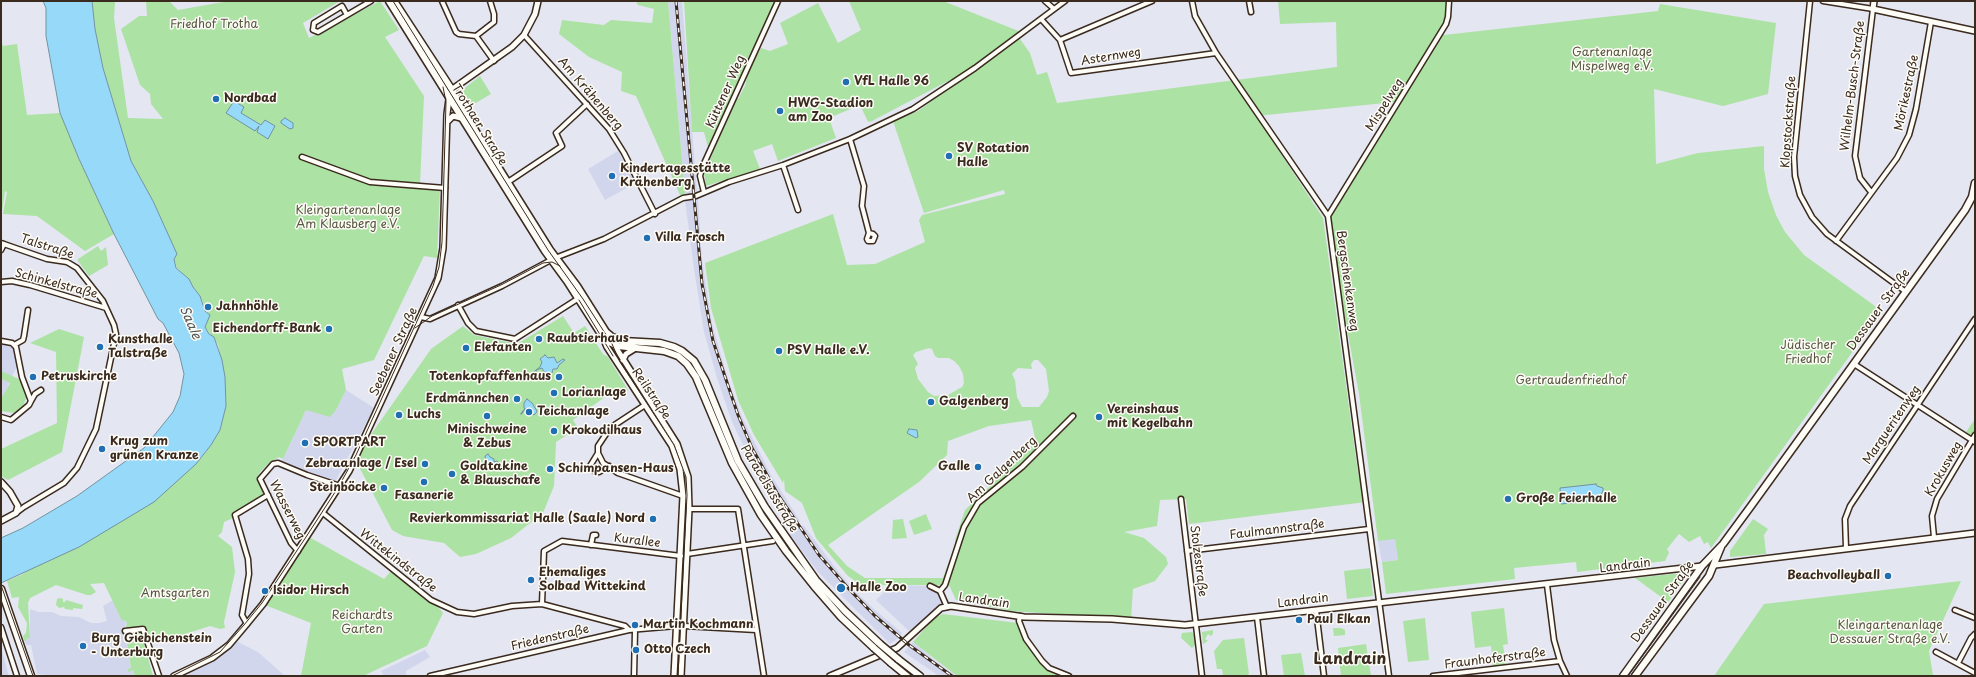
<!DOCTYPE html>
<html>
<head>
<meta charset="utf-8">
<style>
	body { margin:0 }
	#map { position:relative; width:1976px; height:677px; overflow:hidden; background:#e4e6f1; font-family:"Playpen Sans",sans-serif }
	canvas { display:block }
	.frame { position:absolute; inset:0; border:2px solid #3b2a1e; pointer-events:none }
</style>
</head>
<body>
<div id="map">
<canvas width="1976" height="677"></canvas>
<div class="frame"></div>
</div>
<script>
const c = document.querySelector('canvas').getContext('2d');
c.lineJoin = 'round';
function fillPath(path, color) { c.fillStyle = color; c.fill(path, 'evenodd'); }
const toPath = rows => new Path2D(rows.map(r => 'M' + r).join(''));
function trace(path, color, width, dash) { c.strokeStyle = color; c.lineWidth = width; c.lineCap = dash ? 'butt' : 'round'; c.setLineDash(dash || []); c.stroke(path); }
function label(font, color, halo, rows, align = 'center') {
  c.font = font + ' "Playpen Sans",sans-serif'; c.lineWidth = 3; c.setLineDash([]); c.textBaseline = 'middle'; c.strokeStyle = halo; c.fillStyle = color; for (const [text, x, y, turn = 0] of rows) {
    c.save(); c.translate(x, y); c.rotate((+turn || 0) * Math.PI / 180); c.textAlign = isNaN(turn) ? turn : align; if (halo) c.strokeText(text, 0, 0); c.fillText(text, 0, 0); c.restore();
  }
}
fillPath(toPath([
	[668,1,682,1,697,193,695,194,695,199,698,199,702,260,712,324,729,383,743,419,771,475,800,521,790,528,761,482,732,422,717,378,704,332,694,269,685,200,688,199,687,195,685,194],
	[618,151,636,183,605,200,588,169],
	[1,344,10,346,15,348,18,364,2,399,1,399],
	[346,390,374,408,335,482,278,463,283,459,306,410,336,410],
	[801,526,804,526,840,574,859,595,875,610,902,633,896,640,890,644,818,572,789,534],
	[1395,538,1398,560,1382,562,1378,541],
	[891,585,929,586,938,593,946,605,909,631,876,600],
	[113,600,122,620,125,620,127,623,124,628,131,668,128,669,128,671,133,670,135,676,57,676,37,674,31,645,27,645,25,642,27,639,30,638,30,609,39,612,52,612,61,616,79,617,91,623,99,623,107,621,103,606],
	[234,640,258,652,285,676,189,676,187,670,204,664],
	[913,642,943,667,957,676,939,676,904,652],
	[1,647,8,673,9,676,1,676],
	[425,650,430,657,406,671,406,676,384,676,381,671]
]), '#d2d6ed');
fillPath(toPath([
	[92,1,129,1,115,2,114,18,128,118,163,119,151,104,150,94,140,85,121,29,139,16,147,16,146,1,169,1,178,10,229,1,340,1,303,23,309,38,380,1,399,30,385,37,424,96,420,184,440,188,437,258,424,256,374,360,342,369,346,390,336,410,330,417,306,410,283,459,279,457,268,464,261,471,257,478,265,496,233,512,233,518,224,522,222,532,218,536,232,547,235,572,224,622,225,628,220,629,210,626,157,643,150,643,144,625,127,629,126,627,127,623,125,620,122,621,104,583,90,584,96,592,91,595,87,595,56,585,30,598,28,603,30,638,27,639,25,642,23,636,26,633,27,623,18,607,19,597,12,598,7,581,21,575,196,464,206,452,220,430,226,406,225,377,218,344,205,327,208,314,200,296,193,287,189,279,177,268,174,259,176,254,153,201,131,161,103,68,95,29],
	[636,1,668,1,685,194,680,195,636,96,621,91,622,72,589,57,559,34,562,20,604,25,611,20,652,23,654,9,638,5],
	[684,1,777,1,740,77,711,147,708,147,704,132,692,132],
	[849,1,943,1,1026,34,1020,39,1030,53,1037,75,1047,72,1057,103,1337,67,1336,22,1280,24,1278,1,1446,1,1444,35,1658,11,1660,4,1776,23,1768,94,1723,106,1654,89,1656,164,1698,153,1764,146,1764,169,1768,192,1776,215,1785,232,1804,255,1882,311,1711,548,1708,542,1704,544,1700,536,1689,542,1679,534,1667,549,1669,553,1665,561,1577,572,1576,562,1514,568,1515,579,1386,594,1382,562,1398,560,1395,539,1378,541,1359,394,1327,218,1395,102,1256,116,1323,218,1358,473,1366,502,1189,524,1186,499,1160,500,1157,526,1124,532,1144,538,1166,557,1168,564,1155,581,1133,589,1131,619,1011,611,956,600,949,585,861,585,848,576,816,538,802,503,785,491,784,479,783,483,754,435,738,400,711,308,705,263,833,214,847,265,875,264,925,242,919,220,922,215,1005,194,1004,190,924,213,893,121,918,111,967,75,948,81,872,121,868,122,860,105,829,118,836,138,778,161,772,144,753,151,760,169,706,186,704,173,737,98,738,99,745,86,748,72,761,48,770,51,788,44,780,23,818,3,838,43,861,30],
	[929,348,932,349,935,356,938,358,949,358,954,361,959,366,963,374,964,383,962,387,948,395,934,396,928,392,918,379,915,368,918,364,913,355,916,352],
	[1034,360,1038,360,1046,369,1049,391,1047,397,1039,407,1022,407,1017,397,1015,380,1012,374,1018,368,1032,369,1031,364],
	[1031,420,1036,442,965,510,955,540,955,545,943,578,865,578,847,566,828,545,919,482,947,455,948,441,989,426],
	[1,41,3,46,17,44,27,115,60,113,79,159,114,234,85,251,37,216,3,214,7,192,5,191,1,218],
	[480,76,491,94,469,107,461,91],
	[98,246,101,251,106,247,108,265,89,276,78,261,78,259],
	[563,316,574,333,585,326,603,354,608,357,628,390,618,397,605,397,573,420,578,428,556,442,554,486,543,513,511,538,476,554,460,557,444,543,403,536,392,530,356,461,365,443,431,349,463,326,474,335,517,344],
	[59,329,84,337,62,452,8,480,1,476,1,449,57,423,56,352,30,343],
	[1,371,19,379,26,390,27,396,23,406,14,413,1,411,1,399,10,383,1,379],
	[1975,419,1975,430,1970,436,1966,432],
	[926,514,932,529,914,535,909,521],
	[903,519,907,538,892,539,893,520],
	[1753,519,1768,529,1764,535,1766,554,1730,557,1730,551],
	[309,537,384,579,393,569,431,598,443,613,427,646,363,676,301,676,311,623,265,605],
	[1370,568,1373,596,1347,599,1344,571],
	[1672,574,1680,574,1681,584,1668,602,1635,578],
	[1961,581,1929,651,1933,675,1935,676,1714,676,1764,604],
	[60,598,63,599,63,602,65,602,66,600,83,605,82,609,73,608,73,610,65,609,64,607,59,608,56,605,57,599],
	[1504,608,1508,644,1503,645,1506,665,1493,666,1491,646,1475,648,1471,612],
	[943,614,1018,623,1025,640,1038,658,1053,673,1062,676,957,676,913,642,934,618],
	[1425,618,1429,660,1408,662,1403,621],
	[1333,628,1341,628,1345,630,1345,635,1334,636],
	[140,629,153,676,135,676,133,670,128,672,128,669,131,668,125,631],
	[1213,630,1213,634,1211,636,1208,634,1205,639,1208,641,1203,644,1202,632],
	[1192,632,1194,635,1195,645,1192,648,1181,638,1182,633],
	[1244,638,1249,674,1246,676,1223,676,1222,669,1217,669,1214,651,1223,640],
	[1366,644,1371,676,1341,676,1338,648],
	[1301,653,1305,676,1284,676,1281,655]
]), '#ade2a5');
const water = toPath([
	[43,1,92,1,95,29,103,68,131,161,153,201,177,254,174,259,176,268,189,279,193,287,200,296,205,311,210,315,205,327,209,334,214,337,222,360,225,377,226,406,220,430,211,445,196,464,154,502,79,547,1,583,1,538,23,528,77,496,144,448,173,412,180,396,184,374,179,353,163,323,158,319,114,234,79,159,60,113,46,36,46,8,43,1],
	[234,101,244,107,241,113,261,125,265,120,275,126,268,139,257,132,259,126,255,131,226,113,234,101],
	[285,118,293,123,293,128,290,129,281,123,281,121,285,118],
	[545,355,548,358,554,357,557,363,563,359,565,360,559,365,557,369,553,369,552,373,544,372,542,368,536,370,537,378,535,381,532,378,523,381,521,377,514,379,513,377,518,373,521,375,531,374,540,367,542,362,540,359,545,355],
	[527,399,532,403,537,411,536,413,534,415,524,408,524,403,527,399],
	[909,429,917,430,918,437,916,438,907,433,909,429],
	[488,454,490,457,494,459,494,462,497,461,503,467,502,468,486,461,485,456,488,454],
	[1596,484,1597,486,1603,488,1603,491,1598,500,1561,504,1560,488,1596,484]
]);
fillPath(water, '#96d9f8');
trace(water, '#7293a1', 1);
trace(toPath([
	[521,414,525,409]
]), '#7293a1', 1.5);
const minor = toPath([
	[442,1,456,32,459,34,476,36],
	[1045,1,1054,9],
	[1192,1,1195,16,1216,53,1328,216,1389,676],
	[1249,1,1251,12],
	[1810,1,1794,157,1795,176,1800,195,1812,217,1827,234,1906,292],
	[1823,1,1873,9,1855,156,1860,178,1871,192],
	[347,15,342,6,314,23,313,30,318,32,371,1],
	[1041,19,1060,40,1071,73,1216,53],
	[524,35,609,129,624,153,655,214],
	[476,36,494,22,494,14,490,1],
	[476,36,494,61],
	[1060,40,1152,1],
	[850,139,864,186,862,206,869,233,867,239,868,241,873,241,875,236,873,234,869,233],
	[302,157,370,182,445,188],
	[783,165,798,210],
	[508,182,562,146,556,133,587,104],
	[704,192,700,176,702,168,778,1],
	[1328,216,1446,24,1448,17,1449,1],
	[1836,241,1897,158,1909,135,1916,109,1931,22],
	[1,243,47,259,67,262,77,268,103,301,114,325,116,334,96,429,77,468,64,483,24,507,16,513],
	[1,250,4,244],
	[555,258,604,239,683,198,696,196,729,182,783,165,850,139,913,109,975,68,1065,1],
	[1,282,12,281,30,285,106,308],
	[458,305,468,323,476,331,515,339,579,298],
	[421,317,430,319,502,286,551,260],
	[1,341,12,343,16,347,22,377,31,401,29,405,11,420,1,417],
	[14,345,23,340,24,336,28,310],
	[1854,364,1975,442],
	[31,401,35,394,41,390],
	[598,453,603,463,618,473,683,496],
	[598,453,598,446,610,428,645,405],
	[598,453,590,466,594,471,599,472,609,466],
	[1181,499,1202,676],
	[689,509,738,509,764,676],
	[323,513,431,600,457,612,474,614,512,606,542,604,625,626,629,630],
	[1934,537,1932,516,1937,499,1975,435],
	[591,545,593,535,596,535],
	[1846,548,1845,519,1850,506,1975,319],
	[298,551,291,543,260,479,273,464,278,463,307,475,340,486],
	[1187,551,1369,529],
	[687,554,773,541],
	[1547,585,1554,640,1560,661,1567,676],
	[930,586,940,591,947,607],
	[940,591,945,585,964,527,978,503,1022,467,1073,416],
	[542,604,544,551,562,541,681,556],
	[1316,610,1324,676],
	[1955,610,1975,618],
	[1020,616,1019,621,1026,639,1042,661,1049,668,1069,676],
	[1257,617,1264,676],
	[247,624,242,615,249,574,248,559,235,515,268,495],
	[684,626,756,630],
	[1,627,17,676],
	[125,631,143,629,159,676],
	[1936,652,1975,673],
	[1958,663,1971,638,1975,634],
	[430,676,629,630,676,626],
	[634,676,635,631],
	[1433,676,1560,661]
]);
const tertiary = toPath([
	[1874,1,1873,9,1975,31],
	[447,122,453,116,461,118],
	[602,335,607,347,672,446,680,469,683,496,674,676],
	[613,343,677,444,688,477,689,509,681,676],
	[623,360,626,354,634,349],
	[1,482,10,492,18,506,16,513,1,521],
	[1715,565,1975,533],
	[174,676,212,658,229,645,245,626,263,604,349,471,438,278,443,248,447,114,450,92,454,88,512,47,524,35,535,14,538,1],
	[830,676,897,648,941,608,951,606,1024,617,1112,619,1185,625,1702,566]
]);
const secondary = toPath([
	[389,1,545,251,567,281,601,334,609,342,618,346,664,351,678,356,687,364,696,377,732,463,761,515,786,551,814,586,841,617,874,648],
	[394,1,452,90,473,127,550,250,577,286,606,332,612,337,623,341,660,343,674,347,682,351,694,361,705,380,738,461,765,507,816,580,845,611,880,644],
	[1,589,31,676],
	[898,659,920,676],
	[891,663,907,676],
	[1623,676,1702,566,1723,544,1751,506,1965,210,1972,197,1975,183],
	[1635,676,1709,576,1721,547]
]);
trace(minor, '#3b2a1e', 7);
trace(tertiary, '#3b2a1e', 8);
trace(secondary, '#3b2a1e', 9);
trace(minor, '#fdfcf7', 4);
trace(tertiary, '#fdfcf7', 5);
trace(secondary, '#fdfcf7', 6);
trace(toPath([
	[393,1,548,250,583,299,612,344,620,362,674,445,686,477,687,495,678,676],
	[579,300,613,356],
	[415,328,432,316,501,285,543,263,552,262,560,266],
	[1,585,33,676],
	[172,676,220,652,244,625,262,603,306,537,339,486,356,455,433,286,439,267,442,242,446,102,443,87],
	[1628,676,1700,577]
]), '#3b2a1e', 1);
const rail = toPath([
	[676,1,702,284,713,341,738,415,752,448,777,493,819,555,848,588,875,616,909,645,952,676]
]);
trace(rail, '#3b2a1e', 3);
trace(rail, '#fdfcf7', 1.5, [4.5]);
const secondaryBridge = toPath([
	[880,644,898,659],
	[874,648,891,663]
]);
trace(secondaryBridge, '#3b2a1e', 9, []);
trace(secondaryBridge, '#fdfcf7', 6);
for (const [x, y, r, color] of [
	[846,82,4,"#1f6fb2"],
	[216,99,4,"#1f6fb2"],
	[780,111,4,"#1f6fb2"],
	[949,156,4,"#1f6fb2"],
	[612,176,4,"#1f6fb2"],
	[647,238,4,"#1f6fb2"],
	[208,307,4,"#1f6fb2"],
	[329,329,4,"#1f6fb2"],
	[539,339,4,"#1f6fb2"],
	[100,347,4,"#1f6fb2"],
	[466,348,4,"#1f6fb2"],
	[779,351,4,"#1f6fb2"],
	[33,377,4,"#1f6fb2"],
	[559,377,4,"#1f6fb2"],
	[554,393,4,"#1f6fb2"],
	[517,399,4,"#1f6fb2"],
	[931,402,4,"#1f6fb2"],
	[529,412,4,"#1f6fb2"],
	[399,415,4,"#1f6fb2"],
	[487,416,4,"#1f6fb2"],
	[1099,417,4,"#1f6fb2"],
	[554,431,4,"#1f6fb2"],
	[305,443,4,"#1f6fb2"],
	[102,449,4,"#1f6fb2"],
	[425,464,4,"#1f6fb2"],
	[978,467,4,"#1f6fb2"],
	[550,469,4,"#1f6fb2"],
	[452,474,4,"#1f6fb2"],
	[424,482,4,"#1f6fb2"],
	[384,488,4,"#1f6fb2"],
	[1508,499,4,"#1f6fb2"],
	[653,519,4,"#1f6fb2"],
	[1888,576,4,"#1f6fb2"],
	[531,580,4,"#1f6fb2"],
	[841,588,5,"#1f6fb2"],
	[265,591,4,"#1f6fb2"],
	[1299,620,4,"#1f6fb2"],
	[635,625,4,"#1f6fb2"],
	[83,646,4,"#1f6fb2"],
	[636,650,4,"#1f6fb2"]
]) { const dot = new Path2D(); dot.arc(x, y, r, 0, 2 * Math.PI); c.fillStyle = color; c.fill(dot); trace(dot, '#fdfcf7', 1.5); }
label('12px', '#585840', '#fdfcf7', [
	["Friedhof Trotha",214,25],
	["Gartenanlage",1612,53],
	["Mispelweg e.V.",1612,67],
	["Kleingartenanlage",348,211],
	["Am Klausberg e.V.",348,225],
	["Jüdischer",1808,346],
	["Friedhof",1808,360],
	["Gertraudenfriedhof",1571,381],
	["Amtsgarten",175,594],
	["Reichardts",362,616],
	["Garten",362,630],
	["Kleingartenanlage",1890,626],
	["Dessauer Straße e.V.",1890,640]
]);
label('12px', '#3b2a1e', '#fdfcf7', [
	["Asternweg",1111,57,-9],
	["Wilhelm-Busch-Straße",1853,86,-83],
	["Küttener Weg",726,92,-66],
	["Mörikestraße",1907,93,-78],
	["Am Krähenberg",590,94,49],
	["Mispelweg",1385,105,-58],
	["Klopstockstraße",1789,122,-86],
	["Trothaer Straße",479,125,58],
	["Talstraße",47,247,18],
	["Bergschenkenweg",1347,281,82],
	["Schinkelstraße",56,284,15],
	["Dessauer Straße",1879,310,-54],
	["Seebener Straße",394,352,-65],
	["Reilstraße",651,394,56],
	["Margueritenweg",1892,425,-56],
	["Krokusweg",1944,469,-60],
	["Am Galgenberg",1002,470,-43],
	["Paracelsusstraße",769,489,59],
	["Wasserweg",287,510,63],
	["Faulmannstraße",1277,530,-7],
	["Kurallee",637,541,7],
	["Wittekindstraße",398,561,38],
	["Stolzestraße",1198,561,83],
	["Landrain",1625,566,-7],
	["Landrain",984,601,8],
	["Landrain",1303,601,-7],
	["Dessauer Straße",1663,602,-54],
	["Friedenstraße",550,638,-13],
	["Fraunhoferstraße",1495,659,-7]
]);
label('bold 12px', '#3b2a1e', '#fdfcf7', [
	["VfL Halle 96",854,82],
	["Nordbad",224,99],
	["HWG-Stadion",788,104],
	["am Zoo",788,118],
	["SV Rotation",957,149],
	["Halle",957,163],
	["Kindertagesstätte",620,169],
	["Krähenberg",620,183],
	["Villa Frosch",655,238],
	["Jahnhöhle",216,307],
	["Eichendorff-Bank",321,329,"right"],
	["Raubtierhaus",547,339],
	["Kunsthalle",108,340],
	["Talstraße",108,354],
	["Elefanten",474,348],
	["PSV Halle e.V.",787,351],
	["Petruskirche",41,377],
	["Totenkopfaffenhaus",551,377,"right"],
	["Lorianlage",562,393],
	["Erdmännchen",509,399,"right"],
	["Galgenberg",939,402],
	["Vereinshaus",1107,410],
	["mit Kegelbahn",1107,424],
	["Teichanlage",537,412],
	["Luchs",407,415],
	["Minischweine",487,430,"center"],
	["& Zebus",487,444,"center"],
	["Krokodilhaus",562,431],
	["Krug zum",110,442],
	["grünen Kranze",110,456],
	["SPORTPART",313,443],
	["Zebraanlage / Esel",417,464,"right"],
	["Goldtakine",460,467],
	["& Blauschafe",460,481],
	["Galle",970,467,"right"],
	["Schimpansen-Haus",558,469],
	["Steinböcke",376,488,"right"],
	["Fasanerie",424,496,"center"],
	["Große Feierhalle",1516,499],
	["Revierkommissariat Halle (Saale) Nord",645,519,"right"],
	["Ehemaliges",539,573],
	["Solbad Wittekind",539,587],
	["Beachvolleyball",1880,576,"right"],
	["Halle Zoo",850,588],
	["Isidor Hirsch",273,591],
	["Paul Elkan",1307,620],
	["Martin Kochmann",643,625],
	["Burg Giebichenstein",91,639],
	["- Unterburg",91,653],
	["Otto Czech",644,650]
], 'left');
label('italic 13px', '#525654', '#fdfcf7', [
	["Saale",190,323,66]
]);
label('bold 16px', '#3b2a1e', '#fdfcf7', [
	["Landrain",1350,660]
]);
</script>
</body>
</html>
